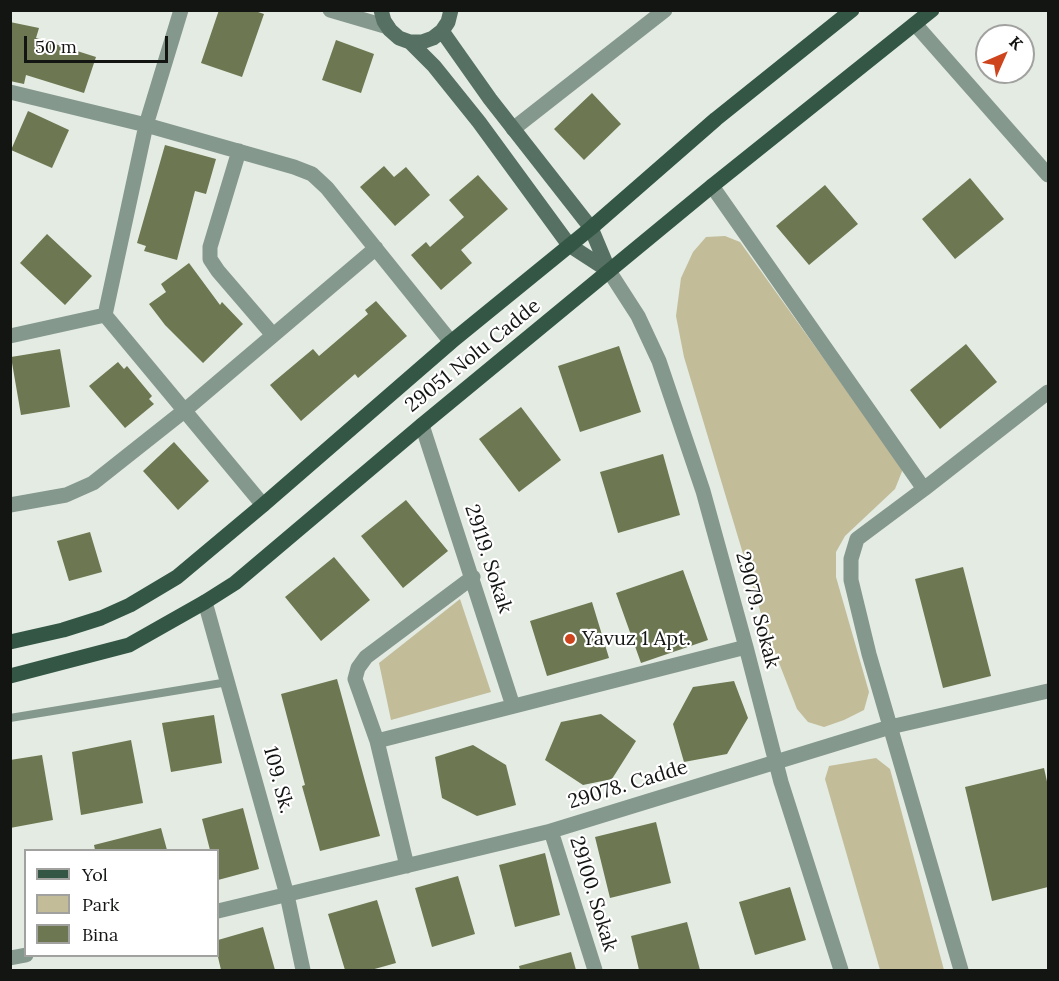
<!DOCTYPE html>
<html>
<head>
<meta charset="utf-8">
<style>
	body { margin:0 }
	#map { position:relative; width:1059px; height:981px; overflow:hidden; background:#e3ebe2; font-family:Lora,serif }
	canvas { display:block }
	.frame { position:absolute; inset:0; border:12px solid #131512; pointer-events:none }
	.legend { position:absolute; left:24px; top:849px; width:195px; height:108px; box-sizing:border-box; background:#fff; border:2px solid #a1a1a0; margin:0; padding:8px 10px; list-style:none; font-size:18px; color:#131512 }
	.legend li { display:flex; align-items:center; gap:12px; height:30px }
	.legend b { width:30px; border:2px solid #a1a1a0 }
	.north { position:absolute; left:975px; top:24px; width:60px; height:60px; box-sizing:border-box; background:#fff; border:2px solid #a1a1a0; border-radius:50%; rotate:45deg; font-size:16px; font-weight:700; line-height:24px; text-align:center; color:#131512 }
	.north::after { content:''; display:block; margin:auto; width:21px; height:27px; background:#ce451d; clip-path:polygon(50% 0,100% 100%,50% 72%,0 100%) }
	.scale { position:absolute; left:24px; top:36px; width:144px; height:27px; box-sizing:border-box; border:3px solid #131512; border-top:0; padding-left:8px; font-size:18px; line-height:21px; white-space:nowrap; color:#131512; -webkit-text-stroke:4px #fff; paint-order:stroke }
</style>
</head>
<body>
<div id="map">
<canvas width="1059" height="981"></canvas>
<div class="frame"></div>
<ul class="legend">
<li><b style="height:8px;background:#345645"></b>Yol</li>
<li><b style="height:16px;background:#c2bc99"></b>Park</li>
<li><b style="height:16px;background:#6d7751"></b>Bina</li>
</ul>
<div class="north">K</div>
<div class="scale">50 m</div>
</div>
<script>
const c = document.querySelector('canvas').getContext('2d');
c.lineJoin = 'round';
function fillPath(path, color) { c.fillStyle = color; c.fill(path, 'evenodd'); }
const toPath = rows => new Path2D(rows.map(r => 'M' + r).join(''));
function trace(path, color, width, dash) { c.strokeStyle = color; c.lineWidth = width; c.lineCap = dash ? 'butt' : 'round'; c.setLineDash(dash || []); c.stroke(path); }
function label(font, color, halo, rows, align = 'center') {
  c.font = font + ' Lora,serif'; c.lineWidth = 4.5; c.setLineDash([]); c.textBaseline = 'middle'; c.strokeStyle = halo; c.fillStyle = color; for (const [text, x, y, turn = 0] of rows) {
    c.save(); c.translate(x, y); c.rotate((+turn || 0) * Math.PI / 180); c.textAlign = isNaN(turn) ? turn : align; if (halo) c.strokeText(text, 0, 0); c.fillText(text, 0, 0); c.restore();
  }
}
fillPath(toPath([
	[725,236,740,242,903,469,895,489,845,536,836,552,836,577,869,692,864,710,844,720,824,727,808,722,797,709,765,627,684,357,676,316,681,278,693,252,706,237],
	[460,599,491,692,391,720,379,663],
	[876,758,890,769,944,970,880,970,825,779,829,766]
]), '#c2bc99');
fillPath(toPath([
	[219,10,252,10,264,14,242,77,201,63],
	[10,22,39,28,36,38,96,57,84,93,26,75,24,84,10,81],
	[336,40,374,54,361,93,322,80],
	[592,93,621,124,584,160,554,129],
	[28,111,69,130,52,168,11,150],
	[165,145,216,159,206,194,195,191,177,260,144,251,146,246,137,243],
	[384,166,394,177,406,167,430,195,395,226,360,187],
	[478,175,508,209,461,250,472,263,441,290,411,255,426,242,430,247,464,217,449,200],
	[970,178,1004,219,955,259,922,219],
	[825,185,858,224,809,265,776,226],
	[47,234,92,276,65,305,20,263],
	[189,263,220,305,222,302,243,324,203,363,165,325,149,304,166,292,161,284],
	[376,301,407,336,358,378,355,374,301,421,270,385,313,349,319,356,368,314,365,310],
	[966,344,997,382,940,429,910,390],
	[619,346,641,412,580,432,558,366],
	[60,349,70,407,21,415,11,357],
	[118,362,124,369,127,366,152,396,149,399,154,404,125,428,89,386],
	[521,407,561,460,519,492,479,439],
	[174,442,209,481,178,510,143,471],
	[663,454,680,515,618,533,600,472],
	[406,500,448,551,403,588,361,536],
	[90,532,102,572,69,581,57,541],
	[334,557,370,600,321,641,285,597],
	[963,567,991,676,943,688,915,579],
	[683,570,708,640,641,663,616,593],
	[592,602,609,658,547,676,530,621],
	[337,679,380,836,320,851,302,786,305,785,281,694],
	[734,681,748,718,727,754,684,762,673,724,693,687],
	[601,714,636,741,612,779,583,785,545,760,561,722],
	[214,715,222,763,171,772,162,723],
	[131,740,143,803,81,815,72,752],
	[473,745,506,765,516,805,477,816,442,798,435,757],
	[42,755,53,820,10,828,10,760],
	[1044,768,1048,786,1048,887,992,901,965,787],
	[243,808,259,869,218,880,218,850,210,850,202,819],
	[656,822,671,883,610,898,595,837],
	[161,828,167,850,95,850,94,845],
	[545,853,560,915,515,927,499,865],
	[458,876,475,934,432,947,415,888],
	[790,887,806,940,755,955,739,902],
	[377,900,396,963,371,970,345,970,328,914],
	[687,922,700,970,639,970,631,936],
	[263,927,275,970,221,970,218,957,218,940],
	[571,952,576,970,520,970,519,966]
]), '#6d7751');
trace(toPath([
	[10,718,228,682]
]), '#85988e', 8);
trace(toPath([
	[181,10,146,125,294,167,312,174,327,188,451,342],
	[330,10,388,27],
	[915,24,1048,175],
	[10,92,146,125,105,315],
	[513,129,665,10],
	[239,151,210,247,210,259,218,271,273,335],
	[712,186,924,489,857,539,851,559,851,580,869,654,961,970],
	[609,271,638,316,659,361,703,491,746,647,781,782,841,970],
	[10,336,105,315,263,505],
	[422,425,513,706],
	[924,489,1048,392],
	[10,505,66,495,93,483,184,411,376,248],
	[205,602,287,895,303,970],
	[377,741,746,647],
	[551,831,595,970],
	[407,866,377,741,355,679,358,668,366,657,473,577],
	[218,911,551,831,890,727,1048,691],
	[10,958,26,955]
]), '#85988e', 15);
trace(toPath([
	[381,10,384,21,390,30,399,38,410,42,422,42,433,38,442,31,448,22,451,10],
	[442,31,490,99,591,228,609,271],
	[410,42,434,66,479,122,569,245,609,271]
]), '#567163', 15);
trace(toPath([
	[10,642,63,630,101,618,130,605,177,577,263,505,451,342,591,228,716,119,852,10],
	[10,676,129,645,205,602,235,583,422,425,712,186,932,10]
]), '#345645', 15);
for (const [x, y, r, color] of [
	[570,639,6,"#ce451d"]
]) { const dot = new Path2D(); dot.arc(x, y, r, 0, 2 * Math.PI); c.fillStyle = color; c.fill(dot); trace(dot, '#fff', 2); }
label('20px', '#131512', '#fff', [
	["29051 Nolu Cadde",473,356,-39],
	["29119. Sokak",488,559,72],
	["29079. Sokak",757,610,75],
	["109. Sk.",278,780,75],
	["29078. Cadde",628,785,-17],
	["29100. Sokak",593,894,73]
]);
label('20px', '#131512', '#fff', [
	["Yavuz 1 Apt.",582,639]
], 'left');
</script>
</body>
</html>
